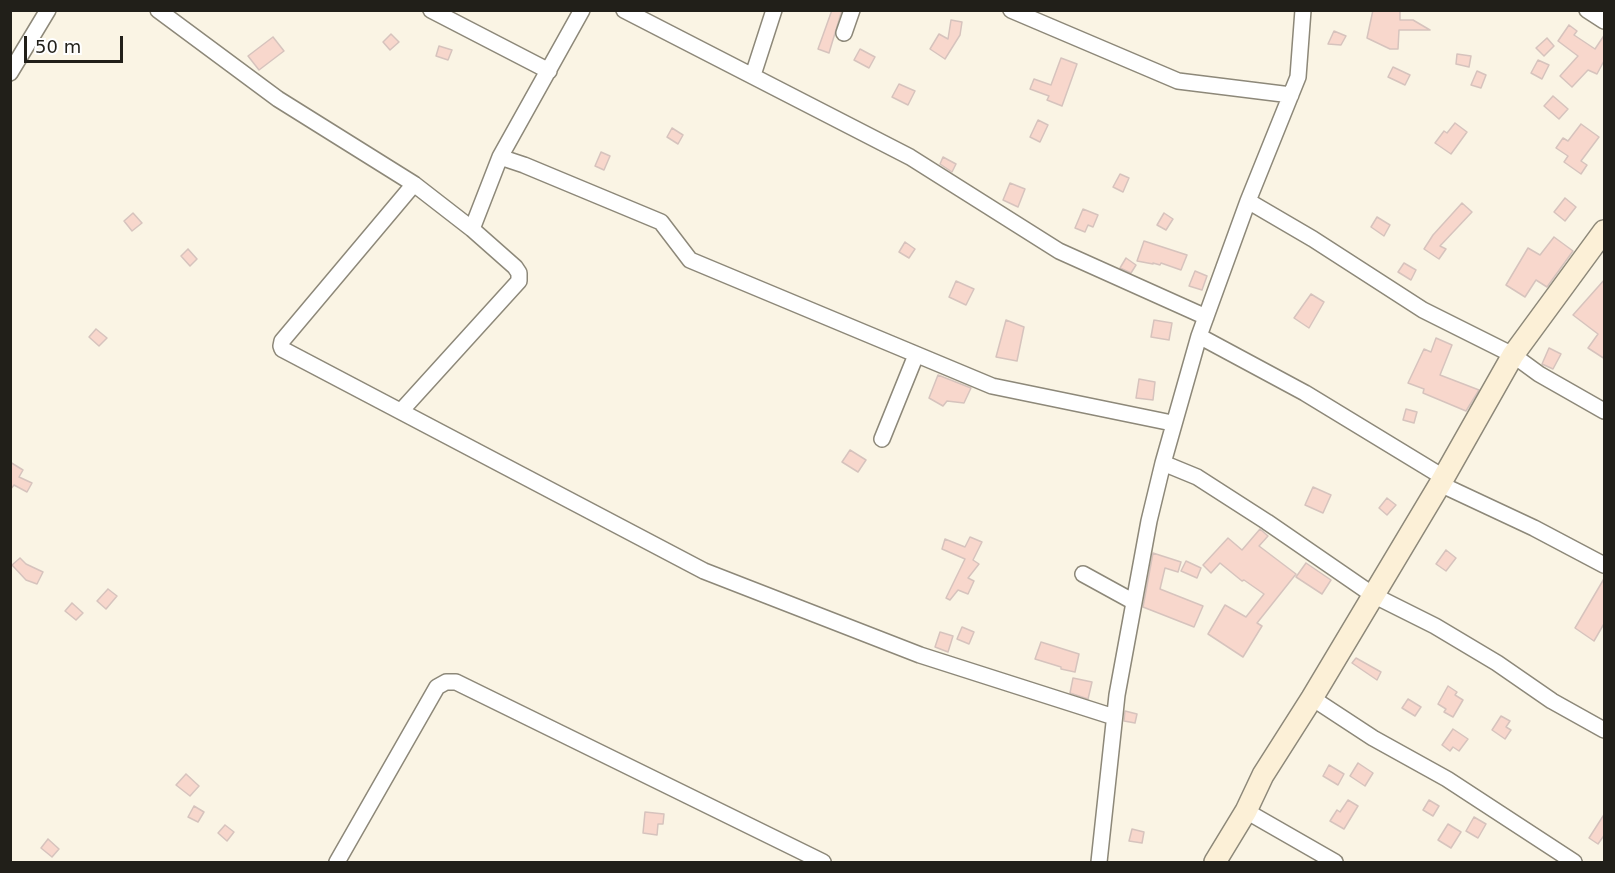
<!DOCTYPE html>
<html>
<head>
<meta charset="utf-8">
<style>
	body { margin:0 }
	#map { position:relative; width:1615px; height:873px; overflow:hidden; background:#faf4e4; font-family:"DejaVu Sans",sans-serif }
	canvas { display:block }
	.frame { position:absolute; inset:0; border:12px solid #211f19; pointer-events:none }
	.scale { position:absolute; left:24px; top:36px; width:99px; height:27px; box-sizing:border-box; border:3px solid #211f19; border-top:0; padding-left:8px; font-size:18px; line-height:21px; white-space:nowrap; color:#211f19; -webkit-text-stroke:4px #fff; paint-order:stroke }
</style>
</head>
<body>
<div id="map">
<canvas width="1615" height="873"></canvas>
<div class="frame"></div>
<div class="scale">50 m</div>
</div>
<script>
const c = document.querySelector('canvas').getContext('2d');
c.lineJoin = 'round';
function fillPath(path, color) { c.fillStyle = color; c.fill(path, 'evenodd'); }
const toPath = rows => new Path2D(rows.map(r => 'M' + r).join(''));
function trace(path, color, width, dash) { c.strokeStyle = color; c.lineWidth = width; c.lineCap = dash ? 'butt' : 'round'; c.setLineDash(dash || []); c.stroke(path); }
const building = toPath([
	[832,10,842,10,829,53,818,49,832,10],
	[1373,10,1400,10,1400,20,1413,20,1430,30,1399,30,1398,49,1390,49,1367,38,1373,10],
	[951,20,962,22,960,35,945,59,930,49,939,34,948,39,951,20],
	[1569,25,1577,31,1574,35,1595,49,1605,34,1605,59,1597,74,1588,70,1572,87,1560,76,1578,56,1558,41,1569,25],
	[1334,31,1346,36,1341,45,1328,44,1334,31],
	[391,34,399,42,390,50,383,42,391,34],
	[273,37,284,51,259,70,248,56,273,37],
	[1547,38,1554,46,1544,56,1536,48,1547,38],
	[439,46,452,50,448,60,436,56,439,46],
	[860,49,875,57,869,68,854,60,860,49],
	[1457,54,1471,56,1469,67,1456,64,1457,54],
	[1061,58,1077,64,1062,106,1047,100,1049,96,1030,89,1034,79,1051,85,1061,58],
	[1538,60,1549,65,1542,79,1531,73,1538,60],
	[1393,67,1410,75,1405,85,1388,77,1393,67],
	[1477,71,1486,75,1481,88,1471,85,1477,71],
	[899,84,915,91,908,105,892,97,899,84],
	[1553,96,1568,109,1559,119,1544,106,1553,96],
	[1038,120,1048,125,1040,142,1030,137,1038,120],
	[1455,123,1467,132,1451,154,1435,143,1444,131,1447,133,1455,123],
	[1581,124,1599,137,1581,161,1587,165,1581,174,1564,162,1568,156,1556,148,1563,138,1568,141,1581,124],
	[672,128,683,135,678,144,667,137,672,128],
	[601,152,610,156,604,170,595,166,601,152],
	[943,157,956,164,952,172,940,164,943,157],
	[1120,174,1129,178,1123,192,1113,187,1120,174],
	[1010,183,1025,189,1018,207,1003,200,1010,183],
	[1565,198,1576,207,1565,221,1554,212,1565,198],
	[1462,203,1472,212,1440,246,1446,249,1439,259,1424,249,1433,235,1462,203],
	[1083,209,1098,215,1093,227,1088,225,1085,232,1075,228,1083,209],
	[133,213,142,223,132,231,124,221,133,213],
	[1164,213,1173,219,1166,230,1157,225,1164,213],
	[1377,217,1390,225,1384,236,1371,227,1377,217],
	[1554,237,1573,251,1547,287,1536,280,1525,297,1506,285,1528,248,1540,255,1554,237],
	[1144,241,1187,255,1181,270,1161,263,1160,265,1153,263,1153,264,1137,261,1144,241],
	[905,242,915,249,909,258,899,252,905,242],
	[188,249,197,259,190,266,181,256,188,249],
	[1126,258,1136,265,1131,273,1120,268,1126,258],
	[1404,263,1416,270,1411,280,1398,272,1404,263],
	[1195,271,1207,276,1202,290,1189,286,1195,271],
	[1605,279,1605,359,1588,348,1598,334,1573,315,1605,279],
	[956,281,974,289,966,305,949,297,956,281],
	[1311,294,1324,302,1309,328,1294,318,1311,294],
	[1006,320,1024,327,1017,361,996,357,1006,320],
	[1154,320,1172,323,1169,340,1151,337,1154,320],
	[96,329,107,338,99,346,89,337,96,329],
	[1436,338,1452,345,1440,375,1479,390,1466,411,1423,393,1424,389,1408,383,1424,349,1431,352,1436,338],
	[1549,348,1561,354,1553,369,1542,364,1549,348],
	[938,375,971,388,964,403,947,401,943,406,929,398,938,375],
	[1139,379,1155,382,1153,400,1136,398,1139,379],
	[1406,409,1417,412,1414,423,1403,420,1406,409],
	[850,450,866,460,858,472,842,462,850,450],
	[10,462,23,470,19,477,32,483,27,492,14,485,10,490,10,462],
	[1313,487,1331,495,1323,513,1305,505,1313,487],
	[1387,498,1396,505,1387,515,1379,508,1387,498],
	[1260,529,1268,536,1259,546,1296,574,1257,623,1262,626,1243,657,1208,634,1225,605,1246,617,1264,594,1244,580,1242,581,1220,563,1211,573,1203,565,1228,538,1242,550,1260,529],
	[970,537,982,542,973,560,979,564,968,578,974,581,968,594,958,590,950,600,946,598,965,559,942,549,945,539,965,547,970,537],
	[1446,550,1456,558,1446,571,1436,564,1446,550],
	[1153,553,1181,562,1178,572,1165,568,1160,589,1203,606,1194,627,1143,607,1153,553],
	[20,558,26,564,43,572,37,584,26,580,12,565,20,558],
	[1186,561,1201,568,1197,578,1181,571,1186,561],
	[1306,563,1331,580,1322,594,1296,577,1306,563],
	[1605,577,1605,622,1594,641,1575,628,1605,577],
	[108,589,117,596,106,609,97,601,108,589],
	[72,603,83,613,76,620,65,611,72,603],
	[962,627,974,632,969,644,957,639,962,627],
	[940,632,953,636,948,652,935,647,940,632],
	[1041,642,1079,654,1075,672,1061,669,1061,667,1035,659,1041,642],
	[1356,658,1381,672,1377,680,1352,663,1356,658],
	[1073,678,1092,682,1088,699,1070,693,1073,678],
	[1448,686,1457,692,1455,695,1463,700,1453,717,1444,712,1446,709,1438,704,1448,686],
	[1408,699,1421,707,1415,716,1402,708,1408,699],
	[1125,711,1137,714,1135,723,1124,721,1125,711],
	[1501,716,1510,721,1506,727,1511,730,1505,739,1492,730,1501,716],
	[1453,729,1468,739,1459,751,1453,747,1450,751,1442,745,1453,729],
	[1358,763,1373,773,1365,786,1350,776,1358,763],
	[1329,765,1344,774,1338,785,1323,776,1329,765],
	[186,774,199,786,190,796,176,785,186,774],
	[1348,800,1358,806,1344,829,1330,821,1337,810,1340,812,1348,800],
	[1429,800,1439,806,1433,816,1423,810,1429,800],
	[194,806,204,812,198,822,188,817,194,806],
	[645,812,664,814,663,824,658,824,657,835,643,833,645,812],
	[1605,813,1605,834,1598,844,1589,838,1605,813],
	[1474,817,1486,824,1478,838,1466,831,1474,817],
	[1448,824,1461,832,1451,848,1438,840,1448,824],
	[225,825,234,832,227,841,218,833,225,825],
	[1132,829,1144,832,1142,843,1129,841,1132,829],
	[48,839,59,849,52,857,41,848,48,839]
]);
fillPath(building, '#f8d7cc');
trace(building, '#d6c3bd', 1.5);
const street = toPath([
	[158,10,278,99,414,184,472,229,515,267,519,273,519,281,401,411],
	[431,10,549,71],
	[624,10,910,157,1059,251,1206,317],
	[1011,10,1178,81,1291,95],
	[1587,10,1604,21],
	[844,33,852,10],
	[10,73,48,10],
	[753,75,774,10],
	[500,157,524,165,661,222,690,260,992,386,1172,423],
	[414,184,282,341,281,346,282,349,704,571,920,655,1114,717],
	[1248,201,1313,239,1423,310,1513,355,1539,374,1604,411],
	[472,229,500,157,582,10],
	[1199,336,1305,393,1443,477],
	[882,439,916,355],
	[1163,463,1197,477,1267,522,1373,595,1435,626,1497,663,1552,701,1604,730],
	[1440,484,1534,528,1604,565],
	[1083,574,1134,602],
	[1312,698,1373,738,1447,779,1574,862],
	[1246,811,1335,862],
	[337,862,437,687,446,682,456,682,823,862],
	[1099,862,1117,695,1149,521,1163,463,1199,336,1248,201,1298,77,1303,10]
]);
const secondary = toPath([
	[1215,862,1246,811,1263,775,1312,698,1440,484,1513,355,1604,231]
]);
trace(street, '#8d8879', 18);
trace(secondary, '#8d8879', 24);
trace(street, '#fff', 15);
trace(secondary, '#fcf0d7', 21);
</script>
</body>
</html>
